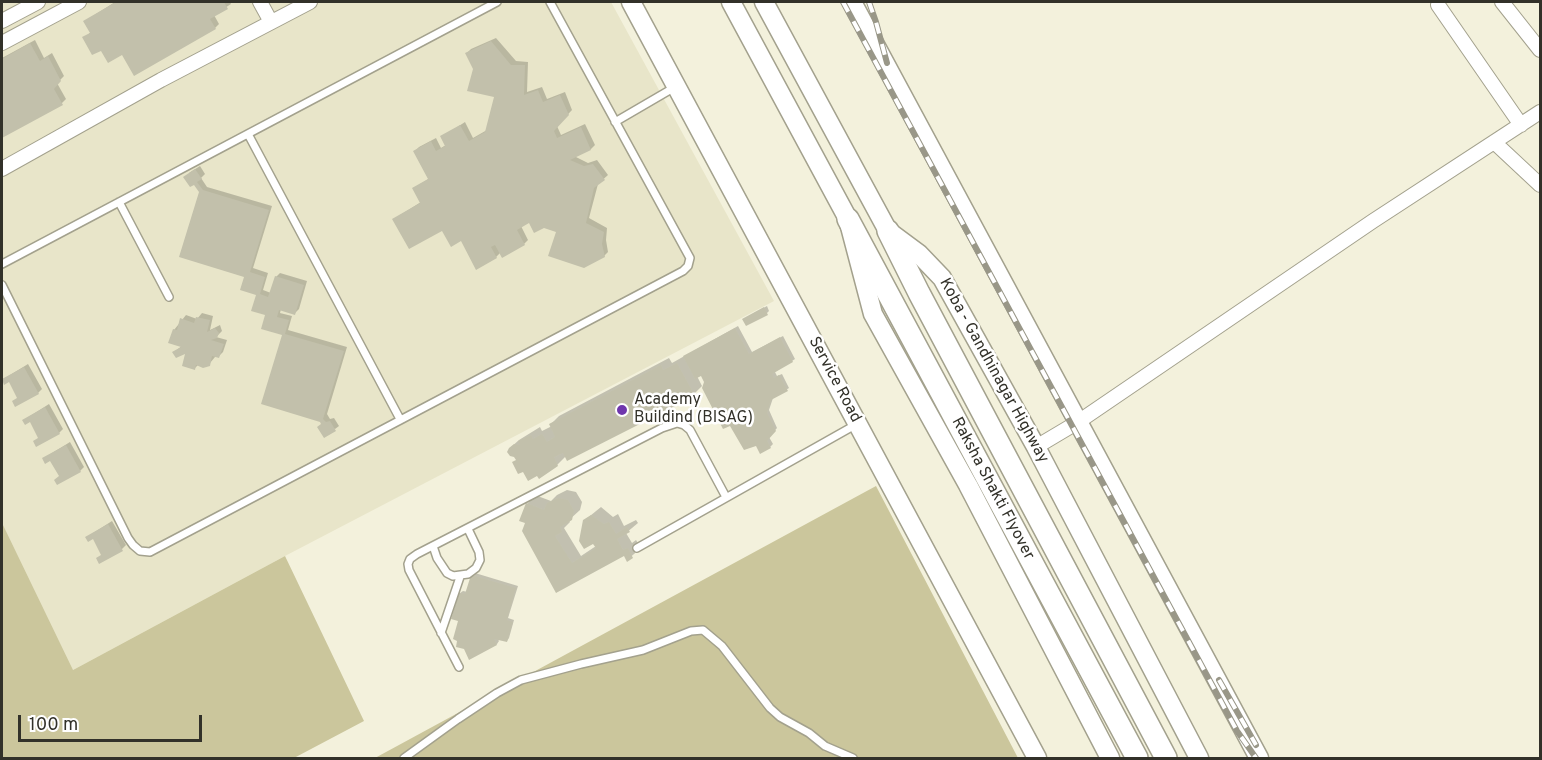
<!DOCTYPE html>
<html>
<head>
<meta charset="utf-8">
<style>
	body { margin:0 }
	#map { position:relative; width:1542px; height:760px; overflow:hidden; background:#f3f1dc; font-family:Overpass,sans-serif }
	canvas { display:block }
	.frame { position:absolute; inset:0; border:3px solid #323129; pointer-events:none }
	.scale { position:absolute; left:18px; top:715px; width:184px; height:27px; box-sizing:border-box; border:3px solid #323129; border-top:0; padding-left:8px; font-size:18px; line-height:21px; white-space:nowrap; color:#323129; -webkit-text-stroke:4px #fff; paint-order:stroke }
</style>
</head>
<body>
<div id="map">
<canvas width="1542" height="760"></canvas>
<div class="frame"></div>
<div class="scale">100 m</div>
</div>
<script>
const c = document.querySelector('canvas').getContext('2d');
c.lineJoin = 'round';
function fillPath(path, color) { c.fillStyle = color; c.fill(path, 'evenodd'); }
const toPath = rows => new Path2D(rows.map(r => 'M' + r).join(''));
function trace(path, color, width, dash) { c.strokeStyle = color; c.lineWidth = width; c.lineCap = dash ? 'butt' : 'round'; c.setLineDash(dash || []); c.stroke(path); }
function label(font, color, halo, rows, align = 'center') {
  c.font = font + ' Overpass,sans-serif'; c.lineWidth = 5; c.setLineDash([]); c.textBaseline = 'middle'; c.strokeStyle = halo; c.fillStyle = color; for (const [text, x, y, turn = 0] of rows) {
    c.save(); c.translate(x, y); c.rotate((+turn || 0) * Math.PI / 180); c.textAlign = isNaN(turn) ? turn : align; if (halo) c.strokeText(text, 0, 0); c.fillText(text, 0, 0); c.restore();
  }
}
fillPath(toPath([
	[2,2,611,2,774,301,285,556,73,670,2,758]
]), '#e8e5c9');
fillPath(toPath([
	[876,486,1018,758,375,758],
	[2,523,73,670,285,556,364,721,294,758,2,758]
]), '#cbc69c');
fillPath(toPath([
	[115,2,230,2,231,4,214,15,219,24,215,28,122,53,101,48,84,38,91,32,85,21],
	[496,38,516,61,528,62,527,92,542,87,547,99,565,92,572,110,557,126,561,135,585,124,595,145,591,149,574,156,588,163,597,160,608,175,598,184,589,218,607,228,606,240,608,252,604,256,558,232,529,221,521,226,528,240,524,244,501,252,496,257,443,229,394,219,421,202,414,188,430,178,415,151,419,147,436,138,441,148,446,145,442,137,465,122,473,138,487,130,496,96,474,69,467,53,471,49],
	[35,40,44,58,52,53,64,76,57,83,66,99,62,103,2,136,2,58],
	[200,166,205,174,201,178,207,187,272,206,253,268,268,273,263,290,271,293,276,277,280,273,307,281,299,309,295,313,281,309,280,313,292,316,288,330,347,347,327,414,330,419,334,418,339,426,335,429,322,424,284,334,267,314,258,294,246,276,189,173],
	[767,306,769,311,767,313,747,317],
	[202,313,213,316,210,330,220,325,222,331,216,337,227,340,223,352,219,356,215,357,210,363,199,364,195,368,188,351,174,352,182,346,174,330,186,315,197,319],
	[738,326,752,352,783,336,795,359,775,372,777,376,782,374,789,388,773,398,769,410,777,428,769,437,773,444,770,447,756,444,701,374,697,376,702,386,694,394,566,456,557,465,517,460,510,448,519,440,540,427,542,431,552,426,551,424,559,416,669,358,672,363],
	[28,364,42,389,38,393,18,397,9,380,2,380],
	[49,404,63,429,59,433,39,437,30,420,24,420],
	[70,442,84,467,80,471,60,475,51,459,44,458],
	[567,490,576,492,582,502,580,510,569,520,570,522,564,528,581,556,596,546,585,520,601,507,613,517,618,514,624,526,636,520,638,523,626,533,632,543,636,540,641,548,627,560,624,554,557,591,527,522,527,504,535,495,551,501,557,495],
	[112,521,126,545,122,549,102,554,93,537,87,537],
	[475,573,518,586,508,618,514,620,509,638,507,641,497,638,499,641,497,644,470,658,460,620,460,593,463,591,468,592]
]), '#0003');
fillPath(toPath([
	[116,2,224,2,228,9,210,19,216,29,134,76,122,55,108,63,101,51,92,55,82,37,90,33,83,21],
	[491,41,511,65,525,65,524,95,538,90,543,102,560,95,569,115,554,131,557,138,581,127,591,150,570,160,584,166,593,164,605,180,594,188,586,223,604,232,602,244,605,257,584,268,548,256,556,232,544,228,534,233,529,223,517,230,525,245,502,258,495,245,491,247,497,258,476,270,461,241,451,247,442,231,409,249,392,219,420,203,412,188,428,179,413,151,431,141,436,151,445,146,440,136,460,125,469,141,485,132,494,97,467,91,473,69,465,53],
	[30,43,40,61,48,56,61,81,54,89,63,105,2,138,2,59],
	[195,169,202,179,197,182,203,190,269,210,250,272,265,277,260,294,268,297,275,276,304,285,295,315,279,310,277,317,289,320,285,334,344,351,323,419,326,422,330,421,336,431,324,438,317,427,321,424,320,422,261,404,282,335,261,329,265,315,251,311,256,295,240,290,244,277,179,257,199,192,194,185,190,187,183,177],
	[764,307,768,315,746,326,742,319],
	[196,317,210,320,207,332,215,328,219,333,217,338,211,340,224,344,219,358,212,356,210,366,203,368,196,365,195,370,182,366,185,354,176,358,172,352,181,347,168,343,173,329,177,330,180,318,194,323],
	[735,328,749,354,780,337,793,362,772,374,774,378,779,375,788,391,771,400,767,413,776,431,767,441,771,448,760,454,756,446,744,450,730,426,723,429,702,388,704,382,701,376,695,379,683,356],
	[677,363,695,396,567,461,563,453,554,457,558,466,539,479,537,476,528,481,523,472,518,474,512,462,516,460,514,457,510,456,507,452,509,448,514,444,520,445,518,441,531,435,533,439,542,434,547,442,555,437,549,424,661,365,663,370],
	[24,367,39,394,15,407,12,401,17,398,9,382,4,385,2,379],
	[45,407,60,434,36,447,33,441,38,438,30,422,25,425,22,420],
	[66,445,81,472,57,485,54,480,59,476,50,461,45,464,42,458],
	[558,498,568,500,574,511,572,520,560,527,562,532,555,536,572,563,596,548,593,544,584,549,579,541,583,520,591,515,604,524,609,522,616,534,627,527,630,532,617,539,623,550,628,548,633,558,627,562,624,556,556,593,522,531,525,523,519,521,526,503,544,510,547,503],
	[108,524,123,551,99,564,96,558,101,555,93,539,88,542,85,537],
	[471,575,516,588,507,620,513,622,507,642,494,639,497,645,469,660,464,649,456,647,457,641,453,639,458,621,451,619,459,593,465,594]
]), '#c2c0ab');
const lane = toPath([
	[615,122,675,87],
	[248,134,400,419],
	[119,202,169,297],
	[2,264,497,2],
	[2,285,128,538,133,545,140,551,150,552,683,271,688,266,690,258,550,2],
	[433,546,437,558,447,573,453,576,468,574,476,568,480,560,479,552,468,529],
	[637,548,857,424],
	[441,633,460,577],
	[459,667,409,570,408,564,410,559,417,554,662,428,677,423,684,425,690,430,726,497],
	[404,758,458,719,497,693,521,680,581,664,643,650,691,631,703,630,722,646,770,708,780,717,809,733,825,746,853,758]
]);
const street = toPath([
	[260,2,271,22],
	[1502,2,1540,50],
	[1438,5,1521,125],
	[2,21,38,2],
	[2,43,79,2],
	[1494,142,1540,185],
	[2,169,161,80,310,2],
	[1036,447,1078,422,1373,221,1540,112]
]);
const secondary = toPath([
	[631,2,1037,758],
	[731,2,848,219,873,314,968,485,1110,758],
	[764,2,888,231,919,254,942,278,1036,447,1199,758],
	[852,2,1259,758]
]);
const primary = toPath([
	[848,219,1137,758],
	[888,231,919,293,1166,758]
]);
trace(lane, '#a3a18d', 10);
trace(street, '#a3a18d', 16);
trace(secondary, '#a3a18d', 21);
trace(primary, '#a3a18d', 24);
trace(lane, '#fff', 7);
trace(street, '#fff', 14);
trace(secondary, '#fff', 18);
trace(primary, '#fff', 21);
const rail = toPath([
	[843,2,1237,731,1256,758],
	[869,2,876,22,887,63],
	[1219,680,1256,745]
]);
trace(rail, '#999788', 6);
trace(rail, '#fff', 4, [11]);
for (const [x, y, r, color] of [
	[622,410,6,"#6f36ad"]
]) { const dot = new Path2D(); dot.arc(x, y, r, 0, 2 * Math.PI); c.fillStyle = color; c.fill(dot); trace(dot, '#fff', 2); }
label('16px', '#323129', '#fff', [
	["Koba - Gandhinagar Highway",993,371,61],
	["Service Road",834,380,62],
	["Raksha Shakti Flyover",992,489,62]
]);
label('16px', '#323129', '#fff', [
	["Academy",634,401],
	["Buildind (BISAG)",634,419]
], 'left');
</script>
</body>
</html>
